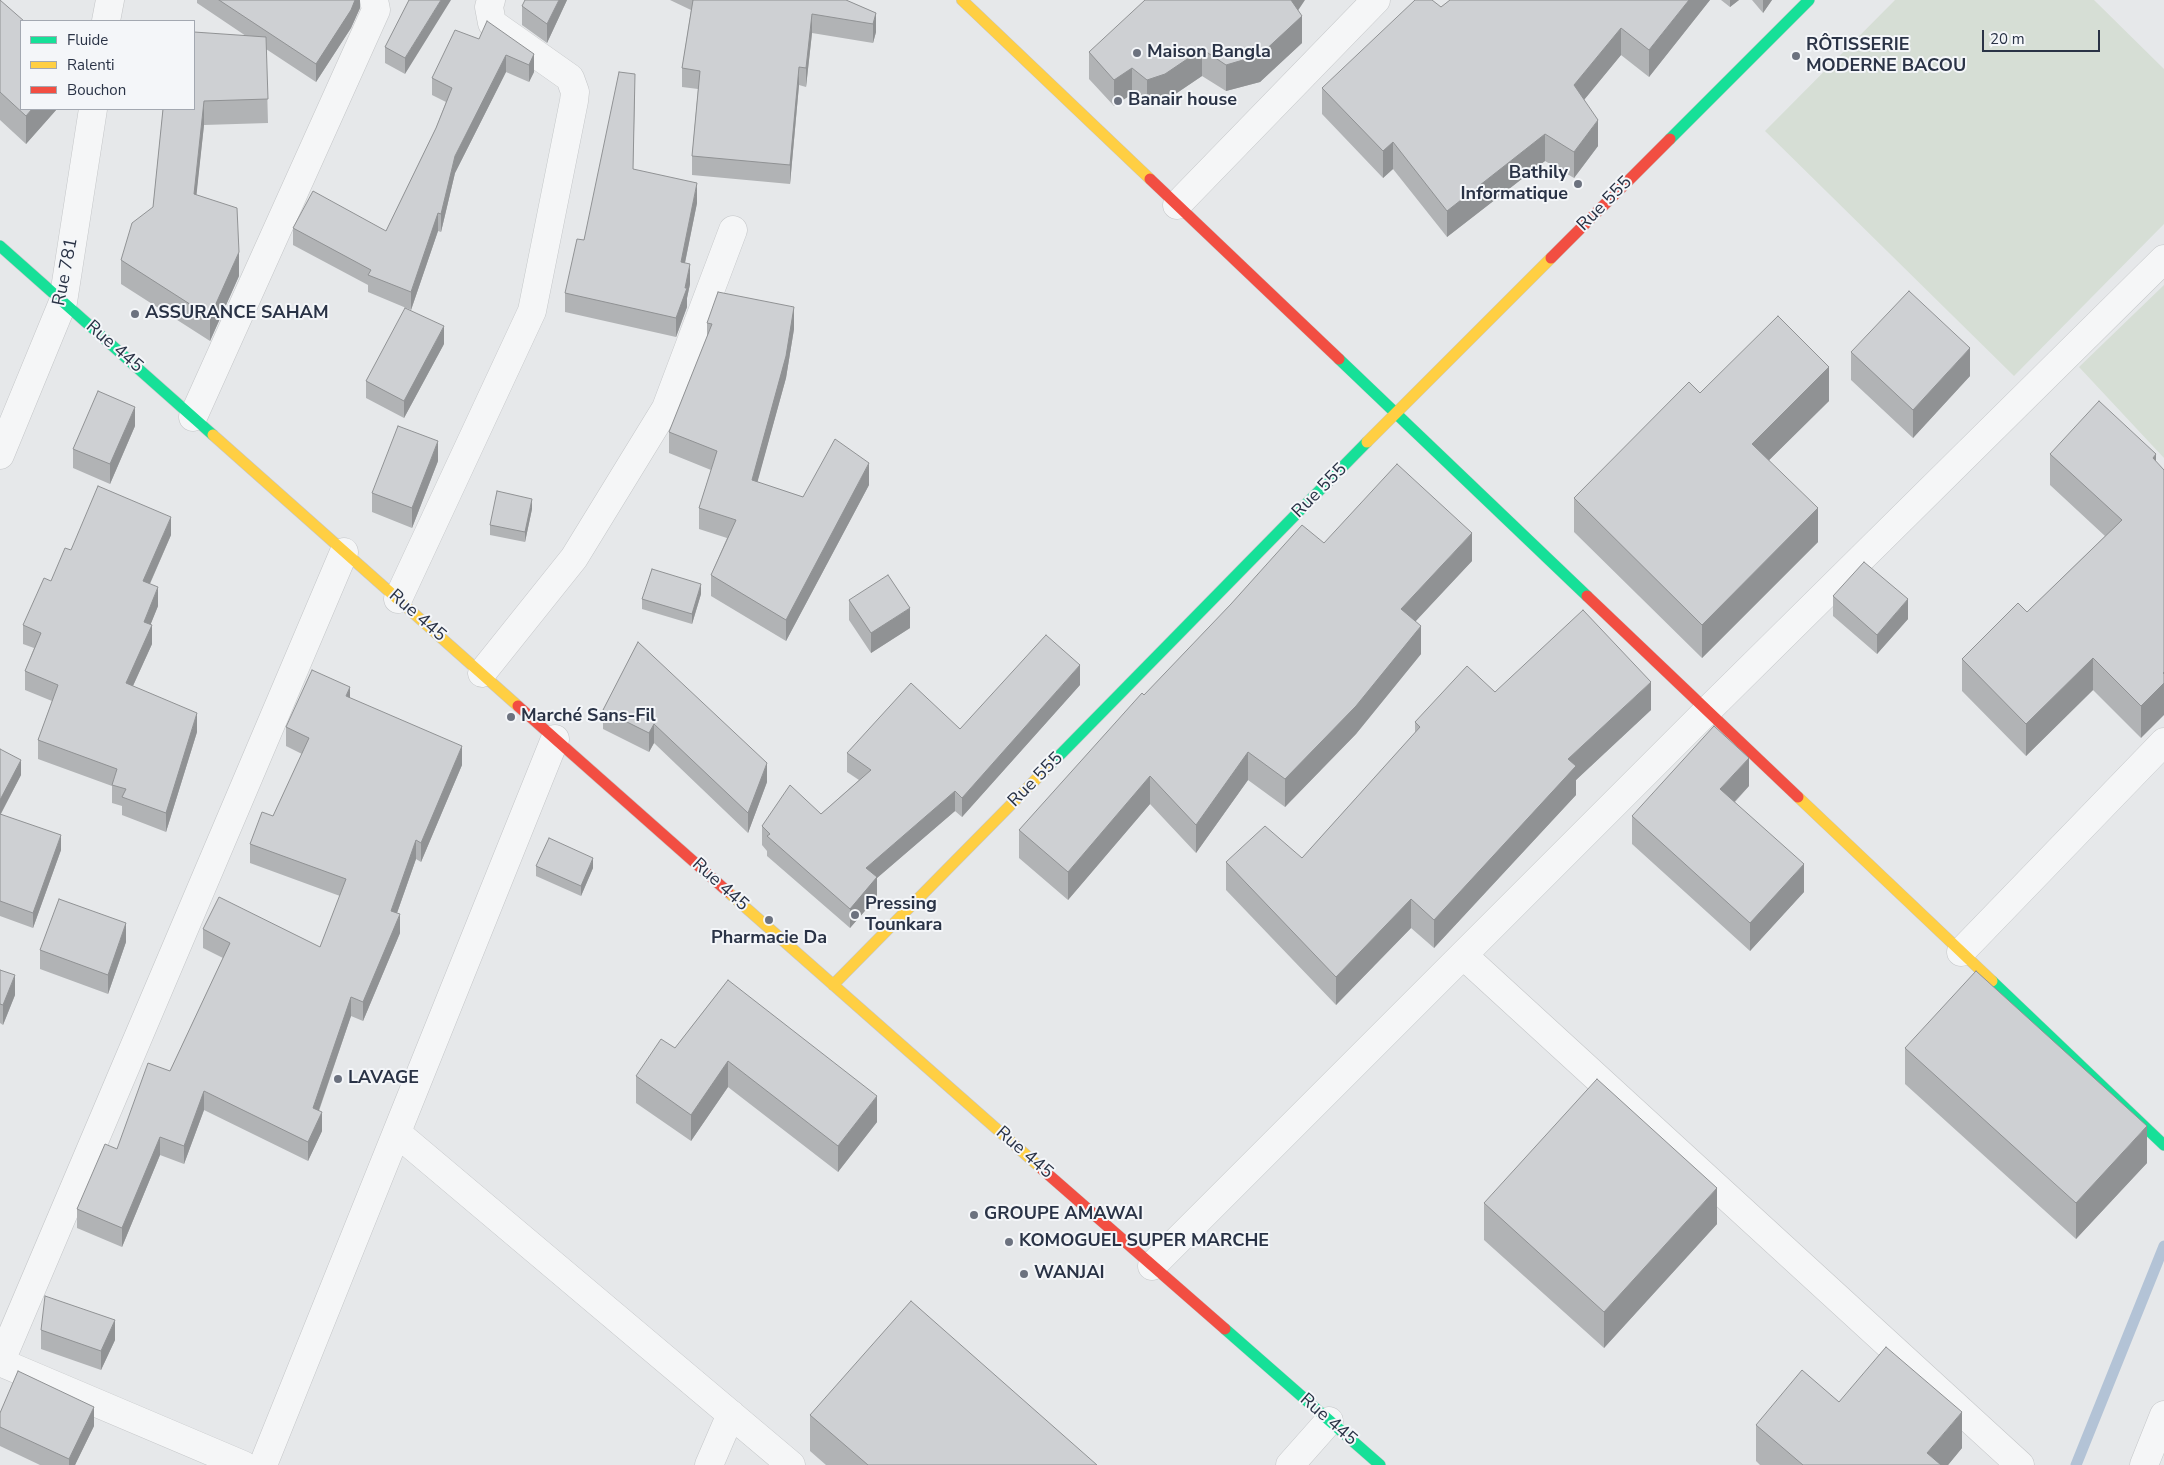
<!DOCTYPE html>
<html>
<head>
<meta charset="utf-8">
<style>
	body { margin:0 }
	#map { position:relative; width:2164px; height:1465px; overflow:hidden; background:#e6e8ea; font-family:"Nunito Sans",sans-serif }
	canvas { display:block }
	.legend { position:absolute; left:20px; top:20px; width:175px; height:90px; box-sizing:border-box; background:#f4f6f9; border:1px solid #a3a8b1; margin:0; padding:6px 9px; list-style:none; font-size:15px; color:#2a3346 }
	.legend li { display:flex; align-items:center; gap:10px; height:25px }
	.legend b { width:25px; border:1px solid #a3a8b1 }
	.scale { position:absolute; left:1982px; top:30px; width:118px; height:22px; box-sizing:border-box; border:2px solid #2a3346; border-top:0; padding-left:6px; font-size:15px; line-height:18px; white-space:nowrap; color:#2a3346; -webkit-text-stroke:4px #f4f6f9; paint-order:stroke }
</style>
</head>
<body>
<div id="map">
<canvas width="2164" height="1465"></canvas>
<ul class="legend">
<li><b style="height:6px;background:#16e098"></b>Fluide</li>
<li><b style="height:6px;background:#ffcf43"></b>Ralenti</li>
<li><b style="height:6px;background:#f24e42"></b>Bouchon</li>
</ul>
<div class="scale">20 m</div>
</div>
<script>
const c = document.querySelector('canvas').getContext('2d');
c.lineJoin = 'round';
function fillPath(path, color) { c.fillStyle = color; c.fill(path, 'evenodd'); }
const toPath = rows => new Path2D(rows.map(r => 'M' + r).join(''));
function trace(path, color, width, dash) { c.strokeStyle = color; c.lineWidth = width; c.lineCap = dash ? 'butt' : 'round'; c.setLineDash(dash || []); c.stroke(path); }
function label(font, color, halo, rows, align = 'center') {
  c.font = font + ' "Nunito Sans",sans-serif'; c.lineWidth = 4; c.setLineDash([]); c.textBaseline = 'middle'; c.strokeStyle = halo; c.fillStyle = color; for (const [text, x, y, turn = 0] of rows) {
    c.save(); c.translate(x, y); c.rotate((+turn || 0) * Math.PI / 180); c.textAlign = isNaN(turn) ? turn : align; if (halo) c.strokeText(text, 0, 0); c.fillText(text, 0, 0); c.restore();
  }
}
fillPath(toPath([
	[1895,0,2094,0,2164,69,2164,224,2014,376,1765,131],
	[2164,285,2164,458,2079,367]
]), '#d6ded5');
trace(toPath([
	[2076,1465,2164,1246]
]), '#b3c3d6', 11);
const street = toPath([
	[106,21,110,0],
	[1177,205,1376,0],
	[193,417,376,10,374,0],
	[0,455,63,302,93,109],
	[398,599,532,311,574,101,575,92,570,78,492,23,489,7,491,0],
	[482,673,574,558,666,408,733,230],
	[1961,952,2164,742],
	[1463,955,2020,1465],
	[397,1133,791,1465],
	[1152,1266,1708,710,2164,259],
	[0,1362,243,1465],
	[0,1363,344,552],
	[263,1465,555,739],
	[709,1465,731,1414],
	[1290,1465,1329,1421],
	[2144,1465,2164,1415]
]);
const fast = toPath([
	[1670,139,1809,0],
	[0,246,213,435],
	[1339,359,1587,596],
	[1050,765,1367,442],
	[1992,981,2164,1145],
	[1225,1329,1380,1465]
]);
const slow = toPath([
	[962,0,1150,179],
	[213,435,518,706],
	[1367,442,1551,258],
	[1798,797,1992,981],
	[728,892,1042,1169],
	[833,985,1050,765]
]);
const jam = toPath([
	[1150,179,1339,359],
	[1551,258,1670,139],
	[1587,596,1798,797],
	[518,706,728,892],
	[1042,1169,1225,1329]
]);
trace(street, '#c4c6c8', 29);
trace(fast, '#c4c6c8', 12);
trace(slow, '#c4c6c8', 12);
trace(jam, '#c4c6c8', 12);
trace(street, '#f5f6f7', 28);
trace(fast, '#16e098', 11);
trace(slow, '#ffcf43', 11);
trace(jam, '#f24e42', 11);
fillPath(toPath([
	[0,0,21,109,57,109,26,144,0,120],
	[197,0,360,0,360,8,351,28,316,82,266,49,268,123,204,125,196,195,239,276,210,341,121,284,121,260,153,207,163,109,246,36,197,3],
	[409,0,405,74,385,63,385,47],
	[567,0,547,43,522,25,522,6],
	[670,0,846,0,876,13,876,32,873,43,812,33,806,87,799,85,790,184,692,175,692,156,698,89,682,87,682,68,691,10],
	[1450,0,1710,0,1649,77,1621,55,1584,100,1598,146,1574,178,1545,161,1447,237,1393,169,1383,178,1322,114,1322,88,1441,7],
	[1721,0,1739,0,1730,7],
	[1752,0,1772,0,1763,13],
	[1298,10,1302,43,1260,82,1226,91,1202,76,1165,101,1147,106,1132,94,1114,106,1089,79,1089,52],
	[479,39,534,54,534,72,529,82,506,72,455,173,441,232,438,231,411,310,368,292,368,285,293,245,293,228,386,231,436,128,446,102,432,95,432,78],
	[635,94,633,170,697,203,685,263,690,284,687,298,687,307,676,337,565,312,565,293,584,240],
	[707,323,794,329,786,378,757,482,803,497,869,485,786,641,711,596,711,575,727,538,699,529,699,508,711,470,669,453,669,432,707,338],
	[444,344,404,418,366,398,366,381],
	[1851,352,1970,376,1913,438,1851,380],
	[1700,393,1829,401,1769,460,1818,542,1702,658,1574,532,1574,498],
	[135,426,110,484,73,468,73,449],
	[2050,454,2156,454,2141,738,2093,690,2026,756,1962,691,1962,659,2027,612,2105,536,2050,485],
	[438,461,412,528,372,512,372,493],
	[532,509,525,542,490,535,490,525],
	[171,535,150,584,158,606,150,625,152,644,133,686,197,732,166,832,122,815,122,806,112,803,112,786,38,759,38,740,52,701,25,690,25,671,34,648,23,644,23,625,71,550],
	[1324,543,1472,561,1415,621,1421,654,1356,734,1285,807,1248,780,1196,853,1150,804,1068,900,1019,858,1019,830,1144,695],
	[701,594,692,624,642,609,642,599],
	[1833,596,1908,619,1877,654,1833,616],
	[849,600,910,628,871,653,849,620],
	[638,642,767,782,748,833,654,743,649,752,603,729,603,710],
	[1080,685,962,817,955,811,877,878,877,897,850,928,767,856,767,851,762,845,762,826,821,814,859,780,847,772,847,753,960,729],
	[1495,692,1651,710,1576,780,1576,795,1434,948,1411,928,1336,1005,1226,890,1226,862,1302,858,1415,733,1415,722],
	[350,698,462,765,421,862,416,859,397,913,400,933,363,1021,351,1016,319,1111,322,1131,308,1161,204,1110,184,1164,160,1155,122,1247,77,1228,77,1209,117,1149,170,1071,223,958,203,948,203,929,320,947,340,896,250,863,250,844,273,816,302,754,286,746,286,727],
	[0,749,21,775,1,814,61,850,33,928,0,916],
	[1749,786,1735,802,1804,892,1750,951,1632,844,1632,816],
	[536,866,593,868,581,896,536,876],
	[126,942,108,994,40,969,40,950],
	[0,970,15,995,3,1025,0,1023],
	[728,980,877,1122,838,1172,728,1087,691,1141,636,1103,636,1076,675,1048],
	[1905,1048,2147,1163,2076,1239,1905,1084],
	[1484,1203,1717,1224,1604,1348,1484,1240],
	[41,1330,115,1340,101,1370,41,1349],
	[1839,1402,1962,1448,1948,1465,1760,1465,1756,1461,1756,1425],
	[0,1413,94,1426,75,1465,40,1465,0,1446],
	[810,1415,1097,1465,826,1465,810,1451]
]), '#b1b3b5');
fillPath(toPath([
	[355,0,360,0,360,8,351,28,316,82,316,64],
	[441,0,451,0,405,74,405,58],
	[559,0,567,0,547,43,547,24],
	[1289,0,1305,0,1289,24],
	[1689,0,1710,0,1649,77,1649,50],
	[1730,0,1739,0,1730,7],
	[1763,0,1772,0,1763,13],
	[876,13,876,32,873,43,873,24],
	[812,14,812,33,806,87,806,68],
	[1302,16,1302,43,1260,82,1226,91,1226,65],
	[1621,28,1621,55,1574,112,1574,85],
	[1202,49,1202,76,1165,101,1147,106,1147,80],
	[534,54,534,72,529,82,529,65],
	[506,55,506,72,455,173,441,232,441,214,455,156],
	[799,67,799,85,790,184,790,165],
	[1132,68,1132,94,1114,106,1114,80],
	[204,101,204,125,194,218,194,194],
	[32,109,57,109,26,144,26,116],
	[1598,120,1598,146,1574,178,1574,152],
	[1545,134,1545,161,1447,237,1447,211],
	[1393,142,1393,169,1383,178,1383,151],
	[697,183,697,203,681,282,681,262],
	[438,213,438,231,411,310,411,292],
	[239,252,239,276,210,341,210,317],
	[690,264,690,284,687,298,687,307,676,337,676,318,685,288],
	[794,307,794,329,786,378,752,502,752,480],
	[444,326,444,344,404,418,404,401],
	[1970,348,1970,376,1913,438,1913,410],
	[1829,367,1829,401,1752,477,1752,444],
	[135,407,135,426,110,484,110,464],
	[438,441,438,461,412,528,412,508],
	[2156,454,2156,486,2153,458],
	[869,463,869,485,786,641,786,620],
	[532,499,532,509,525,542,525,532],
	[1818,508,1818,542,1702,658,1702,625],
	[171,517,171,535,143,599,143,581],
	[1472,533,1472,561,1401,637,1401,609],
	[701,584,701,594,692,624,692,614],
	[158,587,158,606,144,641,144,622],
	[1908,599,1908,619,1877,654,1877,635],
	[910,608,910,628,871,653,871,633],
	[152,625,152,644,126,701,126,683],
	[1421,626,1421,654,1356,734,1285,807,1285,779],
	[2093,658,2093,690,2026,756,2026,724],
	[1080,665,1080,685,962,817,962,798],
	[2164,672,2164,715,2141,738,2141,706],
	[1651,682,1651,710,1576,780,1576,795,1434,948,1434,920,1568,759],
	[350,687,350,706,346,696],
	[197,713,197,732,166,832,166,813],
	[654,724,654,743,649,752,649,733],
	[462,746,462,765,421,862,421,843],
	[1248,752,1248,780,1196,853,1196,825],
	[1749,758,1749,786,1720,817,1720,789],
	[21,760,21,775,0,815,0,800],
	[767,763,767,782,748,833,748,813],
	[1150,776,1150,804,1068,900,1068,872],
	[955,791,955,811,877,878,877,897,850,928,850,909,866,868],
	[61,835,61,850,33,928,33,913],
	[416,840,416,859,391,930,391,911],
	[593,858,593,868,581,896,581,886],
	[1804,864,1804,892,1750,951,1750,923],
	[1411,899,1411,928,1336,1005,1336,977],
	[400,914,400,933,363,1021,363,1002],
	[126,923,126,942,108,994,108,975],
	[15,975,15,995,3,1025,3,1005],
	[351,997,351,1016,313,1127,313,1108],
	[728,1061,728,1087,691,1141,691,1115],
	[204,1091,204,1110,184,1164,184,1146],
	[877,1096,877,1122,838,1172,838,1146],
	[322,1112,322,1131,308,1161,308,1142],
	[2147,1126,2147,1163,2076,1239,2076,1203],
	[160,1137,160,1155,122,1247,122,1228],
	[1717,1188,1717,1224,1604,1348,1604,1312],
	[115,1320,115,1340,101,1370,101,1351],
	[94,1407,94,1426,75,1465,69,1465,69,1459],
	[1962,1412,1962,1448,1948,1465,1927,1465,1927,1453]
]), '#909294');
const building = toPath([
	[0,0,24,21,21,21,21,109,32,109,26,116,0,92,0,0],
	[219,0,355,0,351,10,316,64,219,0],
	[409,0,441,0,405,58,385,47,409,0],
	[525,0,559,0,547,24,522,6,525,0],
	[693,0,846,0,876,13,873,24,812,14,806,68,799,67,790,165,692,156,700,71,682,68,693,0],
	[1145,0,1291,0,1302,16,1260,55,1226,65,1202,49,1165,74,1147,80,1132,68,1114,80,1089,52,1145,0],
	[1415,0,1432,0,1441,7,1450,0,1689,0,1649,50,1621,28,1574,85,1598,120,1574,152,1545,134,1447,211,1393,142,1383,151,1322,88,1415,0],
	[487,21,534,54,529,65,506,55,455,156,441,214,438,213,411,292,368,275,371,270,293,228,313,191,386,231,436,128,452,88,432,78,455,30,479,39,487,21],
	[194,32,266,37,268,99,204,101,194,194,237,208,239,252,210,317,121,260,132,223,153,207,163,109,194,109,194,32],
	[619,72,635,74,633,169,697,183,681,262,690,264,685,288,687,288,676,318,565,293,577,239,584,240,619,72],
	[1909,291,1970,348,1913,410,1851,352,1909,291],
	[718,292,794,307,786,356,752,480,803,497,835,439,869,463,786,620,711,575,736,520,699,508,717,451,669,432,712,324,707,323,718,292],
	[405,308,444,326,404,401,366,381,405,308],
	[1778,316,1829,367,1752,444,1818,508,1702,625,1574,498,1689,382,1700,393,1778,316],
	[98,391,135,407,110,464,73,449,98,391],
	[2099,401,2156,454,2153,458,2164,470,2164,672,2163,673,2164,674,2164,683,2141,706,2093,658,2026,724,1962,659,2018,603,2027,612,2122,520,2050,454,2099,401],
	[398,426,438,441,412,508,372,493,398,426],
	[1397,464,1472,533,1401,609,1421,626,1356,706,1285,779,1248,752,1196,825,1150,776,1068,872,1019,830,1142,693,1144,695,1231,604,1302,525,1324,543,1397,464],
	[98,486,171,517,143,581,158,587,144,622,152,625,126,683,197,713,166,813,122,797,126,789,112,785,117,769,38,740,58,685,25,671,41,633,23,625,44,578,51,581,65,548,71,550,98,486],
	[497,491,532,499,525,532,490,525,497,491],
	[1864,562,1908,599,1877,635,1833,596,1864,562],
	[652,569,701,584,692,614,642,599,652,569],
	[888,575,910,608,871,633,849,600,888,575],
	[1583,610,1651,682,1568,759,1576,766,1434,920,1411,899,1336,977,1226,862,1265,826,1302,858,1420,727,1415,722,1467,666,1495,692,1583,610],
	[1046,635,1080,665,962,798,955,791,866,868,877,877,850,909,767,836,770,834,762,826,790,785,821,814,871,770,847,753,911,683,960,729,1046,635],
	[638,642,767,763,748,813,654,724,649,733,603,710,638,642],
	[312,670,350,687,346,696,462,746,421,843,416,840,391,911,400,914,363,1002,351,997,313,1108,322,1112,308,1142,204,1091,184,1146,160,1137,122,1228,77,1209,105,1144,117,1149,148,1063,170,1071,230,943,203,929,219,897,320,947,346,879,250,844,262,812,273,816,309,738,286,727,312,670],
	[1714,726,1749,758,1720,789,1804,864,1750,923,1632,816,1714,726],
	[0,749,21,760,0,800,0,749],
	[0,814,61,835,33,913,0,901,0,814],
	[549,838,593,858,581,886,536,866,549,838],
	[59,899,126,923,108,975,40,950,59,899],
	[0,970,15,975,3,1005,0,1004,0,970],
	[1976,971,2147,1126,2076,1203,1905,1048,1976,971],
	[728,980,877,1096,838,1146,728,1061,691,1115,636,1076,661,1039,675,1048,728,980],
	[1597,1079,1717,1188,1604,1312,1484,1203,1597,1079],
	[45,1296,115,1320,101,1351,41,1330,45,1296],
	[911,1301,1097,1465,868,1465,810,1415,911,1301],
	[1886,1347,1962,1412,1927,1453,1941,1465,1803,1465,1756,1425,1802,1370,1839,1402,1886,1347],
	[18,1371,94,1407,69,1459,0,1427,0,1413,18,1371]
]);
fillPath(building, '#ced0d3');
trace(building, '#909294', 1);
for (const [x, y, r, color] of [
	[1137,53,5,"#6c727f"],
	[1796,56,5,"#6c727f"],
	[1118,101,5,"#6c727f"],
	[1578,184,5,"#6c727f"],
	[135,314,5,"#6c727f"],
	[511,717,5,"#6c727f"],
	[855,915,5,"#6c727f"],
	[769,920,5,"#6c727f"],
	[338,1079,5,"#6c727f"],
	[974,1215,5,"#6c727f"],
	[1009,1242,5,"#6c727f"],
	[1024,1274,5,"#6c727f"]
]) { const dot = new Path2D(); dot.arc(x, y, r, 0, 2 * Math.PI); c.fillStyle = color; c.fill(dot); trace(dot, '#f4f6f9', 2); }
label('bold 18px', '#2a3346', '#f4f6f9', [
	["RÔTISSERIE",1806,46],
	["MODERNE BACOU",1806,67],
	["Maison Bangla",1147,53],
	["Banair house",1128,101],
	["Bathily",1568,174,"right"],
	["Informatique",1568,195,"right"],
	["ASSURANCE SAHAM",145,314],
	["Marché Sans-Fil",521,717],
	["Pressing",865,905],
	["Tounkara",865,926],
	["Pharmacie Da",769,939,"center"],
	["LAVAGE",348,1079],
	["GROUPE AMAWAI",984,1215],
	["KOMOGUEL SUPER MARCHE",1019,1242],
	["WANJAI",1034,1274]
], 'left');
label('18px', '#2a3346', '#f4f6f9', [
	["Rue 555",1605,204,-45],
	["Rue 781",66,272,-79],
	["Rue 445",114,347,41],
	["Rue 555",1320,491,-45],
	["Rue 445",417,616,41],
	["Rue 555",1036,780,-45],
	["Rue 445",720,885,42],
	["Rue 445",1024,1153,41],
	["Rue 445",1328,1420,41]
]);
</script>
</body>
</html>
